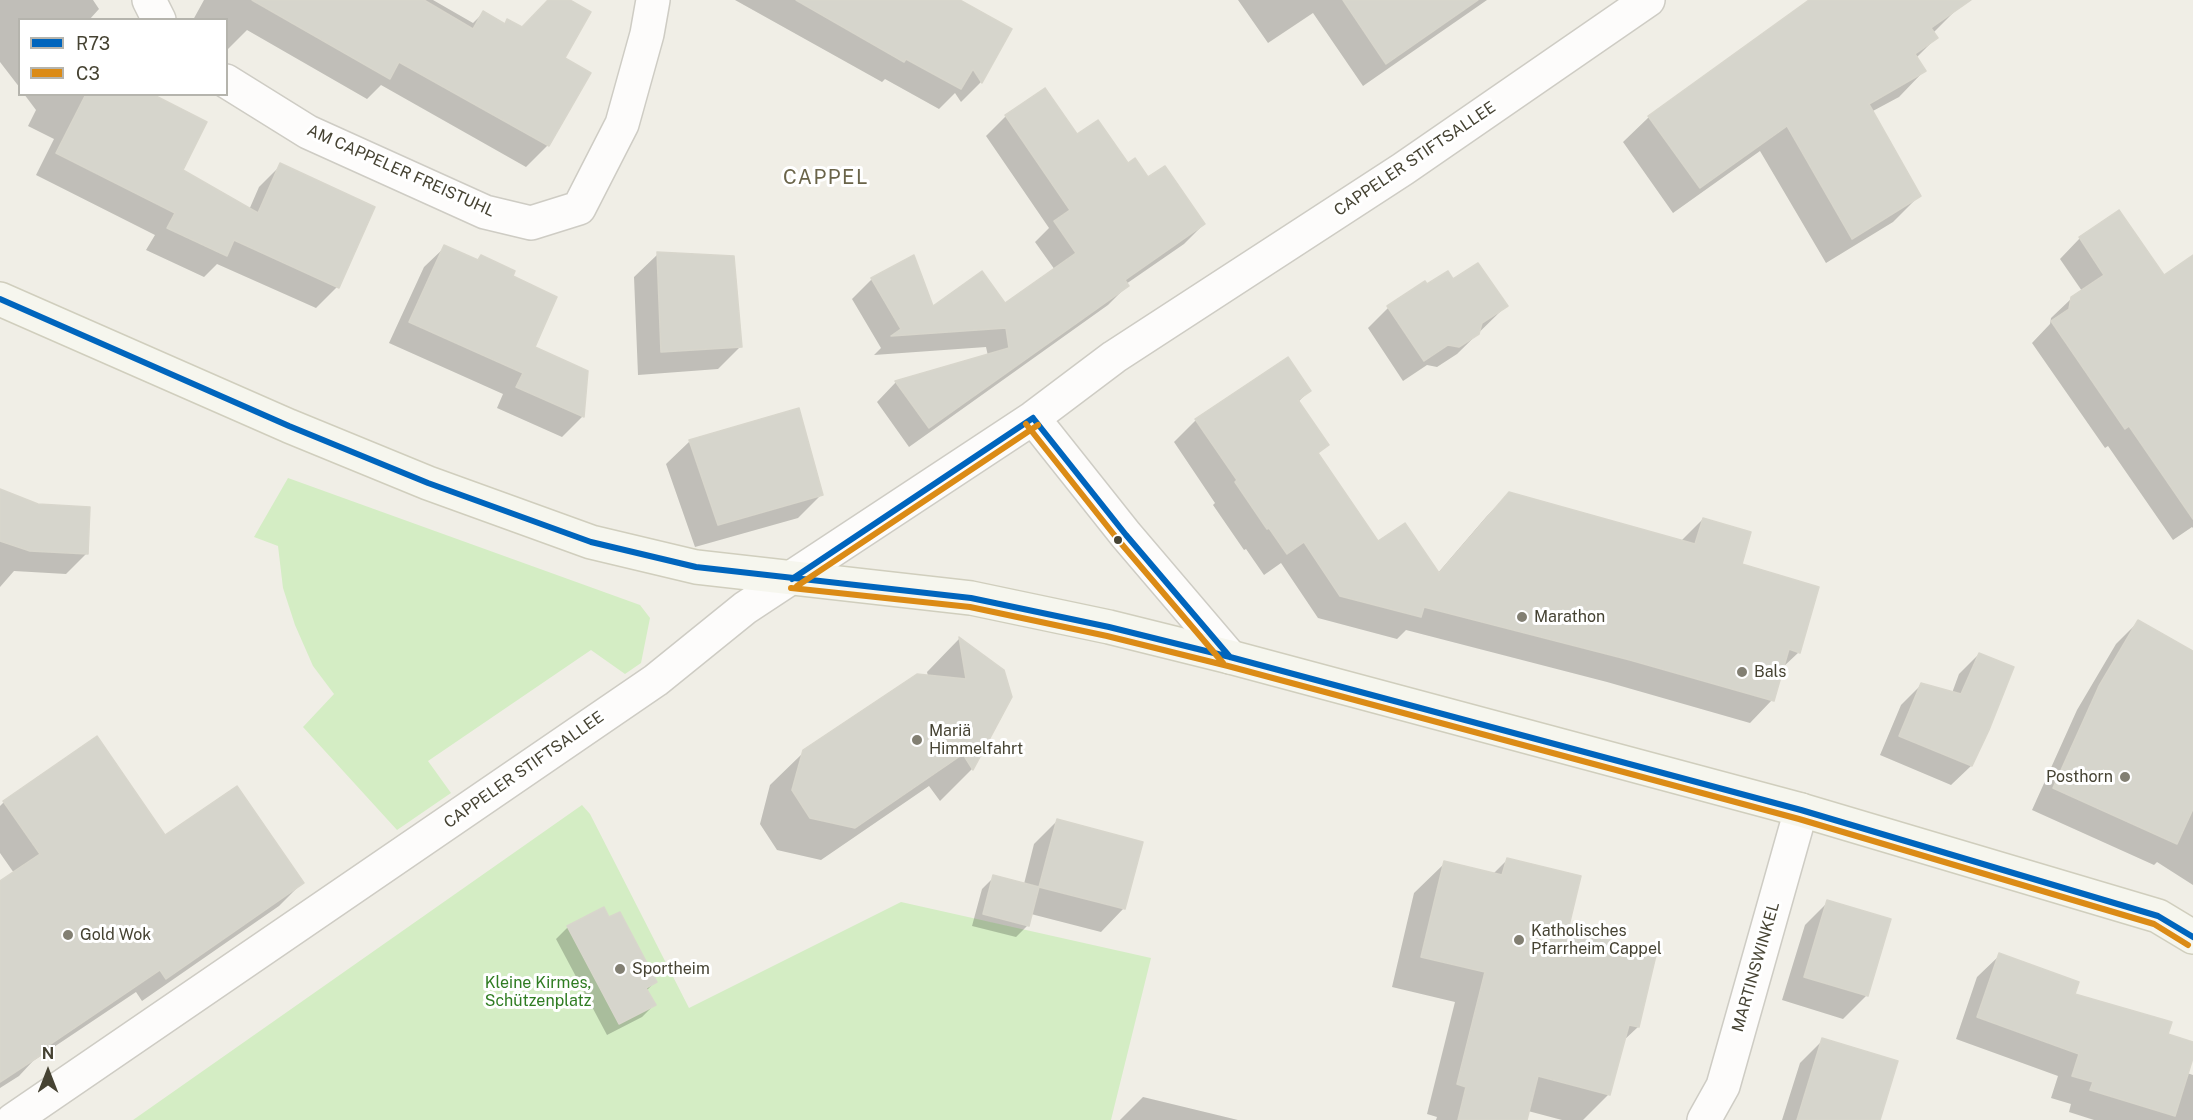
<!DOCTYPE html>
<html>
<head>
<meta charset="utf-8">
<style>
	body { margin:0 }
	#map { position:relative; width:2193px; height:1120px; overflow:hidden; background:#f0eee6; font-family:"Public Sans",sans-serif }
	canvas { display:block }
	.legend { position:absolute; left:18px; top:18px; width:210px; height:78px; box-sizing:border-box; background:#fff; border:2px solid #b5b4ad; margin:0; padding:8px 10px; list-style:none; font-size:18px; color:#464333 }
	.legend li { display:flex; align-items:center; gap:12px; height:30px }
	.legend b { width:30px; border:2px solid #b5b4ad }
	.north { position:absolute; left:18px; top:1042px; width:60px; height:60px; -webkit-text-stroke:4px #fff; paint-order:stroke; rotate:0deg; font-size:16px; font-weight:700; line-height:24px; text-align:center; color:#464333 }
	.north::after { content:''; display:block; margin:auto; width:21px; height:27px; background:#464333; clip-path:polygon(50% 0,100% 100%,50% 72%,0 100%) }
</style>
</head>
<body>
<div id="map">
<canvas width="2193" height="1120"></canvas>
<ul class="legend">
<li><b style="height:8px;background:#0065bd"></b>R73</li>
<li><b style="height:8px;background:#db8b16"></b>C3</li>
</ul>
<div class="north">N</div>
</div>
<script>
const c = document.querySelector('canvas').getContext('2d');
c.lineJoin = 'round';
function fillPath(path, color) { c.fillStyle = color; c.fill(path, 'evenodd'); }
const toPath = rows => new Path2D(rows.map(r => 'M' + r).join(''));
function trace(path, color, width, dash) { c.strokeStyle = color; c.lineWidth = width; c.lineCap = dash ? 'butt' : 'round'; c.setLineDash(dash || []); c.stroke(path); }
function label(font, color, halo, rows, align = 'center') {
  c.font = font + ' "Public Sans",sans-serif'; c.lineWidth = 6; c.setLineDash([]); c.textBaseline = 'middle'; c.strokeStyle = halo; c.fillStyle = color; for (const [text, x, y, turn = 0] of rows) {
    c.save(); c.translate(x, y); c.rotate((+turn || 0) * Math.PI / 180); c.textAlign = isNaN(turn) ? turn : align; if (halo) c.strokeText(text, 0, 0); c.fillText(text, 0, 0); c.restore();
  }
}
fillPath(toPath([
	[288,478,640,605,650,618,641,663,625,674,591,650,428,761,451,793,397,830,303,727,334,694,313,666,295,625,283,588,278,546,254,537],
	[582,805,590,814,689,1008,901,902,1151,958,1111,1120,133,1120]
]), '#d4edc4');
fillPath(toPath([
	[0,0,93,0,99,9,89,20,20,20,20,88,0,62],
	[204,0,433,0,473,23,483,13,503,25,508,20,522,28,550,0,567,0,563,59,548,145,526,167,381,85,367,99,247,30,226,51,226,20,193,20],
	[735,0,952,0,981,82,961,102,955,93,939,109,885,79,882,82],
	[1238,0,1487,0,1363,86,1313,13,1268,43],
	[1811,0,1956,0,1960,6,1933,33,1936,38,1916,58,1924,71,1899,97,1871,112,1919,196,1893,222,1826,263,1760,151,1673,213,1623,142,1649,117],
	[1045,90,1077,136,1148,179,1204,224,1184,244,1126,284,1127,286,1108,305,909,447,877,402,896,382,988,356,986,347,874,355,881,348,852,299,872,279,932,308,1004,305,1055,270,1035,242,1049,228,986,136,1006,116],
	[24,94,134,94,181,170,249,210,259,187,281,165,337,287,316,308,217,264,204,277,146,250,155,235,36,175,54,139,28,126,36,110],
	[2118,212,2164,277,2193,257,2193,528,2192,527,2173,540,2108,446,2105,448,2032,343,2050,324,2051,318,2072,298,2082,291,2060,259,2080,238],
	[445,247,476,261,481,257,511,277,533,348,586,371,582,417,562,437,497,408,503,394,389,343,424,267],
	[658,254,741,346,718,369,638,375,634,277],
	[1453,281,1506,306,1457,354,1437,367,1427,365,1403,381,1368,328,1388,308,1425,283,1427,286],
	[1309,391,1298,402,1327,444,1317,454,1378,543,1438,573,1487,516,1510,493,1681,541,1703,519,1740,565,1799,652,1781,669,1772,700,1750,723,1607,682,1406,630,1397,639,1318,618,1281,563,1264,575,1246,549,1244,550,1213,505,1215,503,1174,442,1196,420],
	[690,441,821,495,798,518,695,547,666,464],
	[0,490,87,553,66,574,14,571,0,587],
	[2138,622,2193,653,2193,885,2157,862,2154,865,2032,810,2077,710,2116,644],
	[959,639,1002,671,972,769,940,801,929,786,821,860,777,850,760,824,770,785,804,752,928,676,927,672],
	[1979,654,1988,729,1971,766,1951,785,1880,755,1901,705,1921,685,1952,693,1959,674],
	[4,802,165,837,302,883,279,906,142,1001,136,992,33,1061,19,1076,0,1088,0,883,14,873,0,853,0,806],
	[1057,821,1124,908,1101,932,1031,914,1028,925,1016,937,972,926,982,889,994,877,1024,884,1034,844],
	[1507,860,1566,931,1655,952,1638,1027,1623,1041,1609,1094,1583,1120,1562,1120,1528,1111,1526,1120,1436,1120,1437,1117,1427,1114,1455,1002,1392,987,1414,893,1445,863,1492,875],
	[1828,902,1867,995,1843,1019,1782,1000,1805,925],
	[609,919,655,982,646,991,654,1005,642,1017,607,1035,556,939,568,927],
	[2000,955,2073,995,2166,1035,2193,1043,2193,1053,2187,1073,2193,1075,2193,1120,2094,1120,2069,1112,2071,1104,2051,1098,2058,1076,1956,1039,1977,977],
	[1823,1040,1878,1120,1782,1120,1800,1063],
	[1143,1097,1238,1120,1120,1120]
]), '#0003');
const building = toPath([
	[252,0,424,0,473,29,483,11,505,24,507,19,522,27,548,0,570,0,591,12,565,58,591,73,549,146,399,62,390,79,252,0],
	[796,0,960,0,1012,29,982,83,973,69,961,89,906,59,904,62,796,0],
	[1343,0,1478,0,1386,64,1343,0],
	[1809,0,1971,0,1931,28,1938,38,1915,54,1926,71,1869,104,1921,196,1852,239,1787,126,1700,188,1648,116,1809,0],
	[1045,88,1077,134,1098,120,1128,163,1135,158,1148,177,1165,166,1205,224,1125,280,1129,286,929,428,895,381,1009,348,1006,328,891,336,901,329,871,278,914,255,933,306,982,271,1005,303,1076,253,1054,221,1070,210,1005,115,1045,88],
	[86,94,152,94,207,122,183,170,258,213,280,163,375,207,339,288,234,240,227,256,167,228,175,213,56,153,86,94],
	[2119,210,2164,275,2193,255,2193,519,2129,426,2125,429,2051,321,2069,309,2071,297,2104,275,2079,237,2119,210],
	[444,245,478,260,481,255,515,271,513,276,557,297,535,347,588,371,584,417,516,387,523,373,409,322,444,245],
	[657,252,734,256,742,347,661,352,657,252],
	[1478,263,1508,306,1482,323,1479,334,1459,347,1448,345,1424,361,1387,306,1425,281,1427,284,1448,271,1453,279,1478,263],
	[1288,357,1311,391,1298,400,1329,445,1318,453,1378,541,1405,523,1439,573,1509,492,1695,544,1703,518,1751,532,1742,564,1819,587,1800,653,1789,649,1774,701,1630,660,1424,607,1421,617,1340,596,1304,542,1287,554,1269,528,1267,529,1235,482,1237,480,1195,419,1288,357],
	[799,408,823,495,718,525,689,440,799,408],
	[0,489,38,504,90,507,88,554,30,551,0,541,0,489],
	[2138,620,2193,651,2193,809,2177,844,2053,788,2099,686,2138,620],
	[959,637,1004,670,1012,697,973,770,963,754,855,828,810,818,792,790,803,750,917,674,966,679,959,637],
	[1979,653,2014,667,1989,730,1972,766,1899,736,1921,683,1961,694,1979,653],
	[97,736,165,835,237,786,304,883,166,979,160,970,42,1050,44,1053,0,1082,0,881,40,854,3,801,97,736],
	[1057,819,1143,842,1125,909,1039,887,1057,819],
	[1507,858,1581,876,1568,930,1657,951,1639,1027,1629,1025,1610,1095,1538,1076,1527,1120,1458,1120,1466,1087,1457,1084,1485,972,1421,957,1444,861,1502,875,1507,858],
	[993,875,1039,887,1029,926,983,914,993,875],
	[1827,900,1891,919,1868,996,1804,977,1827,900],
	[604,907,609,917,620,912,657,982,646,988,656,1005,619,1024,567,926,604,907],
	[1999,953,2079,982,2075,994,2172,1022,2168,1034,2193,1042,2193,1058,2175,1116,2090,1090,2093,1082,2072,1076,2079,1054,1977,1017,1999,953],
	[1822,1038,1898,1061,1880,1120,1797,1120,1822,1038]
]);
fillPath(building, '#d6d5cc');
trace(building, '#d8d6cc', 1.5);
const street = toPath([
	[149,0,159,20],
	[226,81,308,132,485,212,531,223,579,208,622,124,647,34,653,0],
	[1033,418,1126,535,1230,657],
	[13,1120,656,680,745,608,1033,418,1114,357,1403,169,1648,0],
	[1704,1120,1723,1086,1801,810]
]);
const secondary = toPath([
	[0,299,289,426,428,483,591,542,696,567,971,598,1109,627,1230,657,1801,810,2158,916,2193,937]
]);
trace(street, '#ceccc4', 36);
trace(secondary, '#d0cebd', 36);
trace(street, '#fdfcfb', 33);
trace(secondary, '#f6f6ee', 33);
trace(toPath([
	[0,299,289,426,428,483,591,542,696,567,971,598,1109,627,1230,657,1801,810,2158,916,2193,937],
	[1033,418,1126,535,1230,657],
	[792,579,1033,418]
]), '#0065bd', 6);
trace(toPath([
	[1026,424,1119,541,1223,663],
	[797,586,1038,425],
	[791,588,970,607,1107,636,1228,666,1799,819,2154,924,2188,945]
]), '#db8b16', 6);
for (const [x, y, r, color] of [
	[1118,540,5,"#464333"],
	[1522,617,6,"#827f72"],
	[1742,672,6,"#827f72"],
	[917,740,6,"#827f72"],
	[2125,777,6,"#827f72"],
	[68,935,6,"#827f72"],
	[1519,940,6,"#827f72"],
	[620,969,6,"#827f72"]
]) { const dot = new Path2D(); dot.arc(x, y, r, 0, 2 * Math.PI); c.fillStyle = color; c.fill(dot); trace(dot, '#fff', 2); }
label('16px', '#464333', '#fff', [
	["CAPPELER STIFTSALLEE",1415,159,-34],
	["AM CAPPELER FREISTUHL",401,171,24],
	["CAPPELER STIFTSALLEE",524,770,-35],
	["MARTINSWINKEL",1756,967,-74]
]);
label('16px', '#464333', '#fff', [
	["Marathon",1534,617],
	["Bals",1754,672],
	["Mariä",929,731],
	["Himmelfahrt",929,749],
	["Posthorn",2113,777,"right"],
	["Katholisches",1531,931],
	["Pfarrheim Cappel",1531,949],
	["Gold Wok",80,935],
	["Sportheim",632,969]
], 'left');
label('16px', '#2f7c22', '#fff', [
	["Kleine Kirmes,",538,983],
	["Schützenplatz",538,1001]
]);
c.letterSpacing = '1.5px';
label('20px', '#6a6449', '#fff', [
	["CAPPEL",826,178]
]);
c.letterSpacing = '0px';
</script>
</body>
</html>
